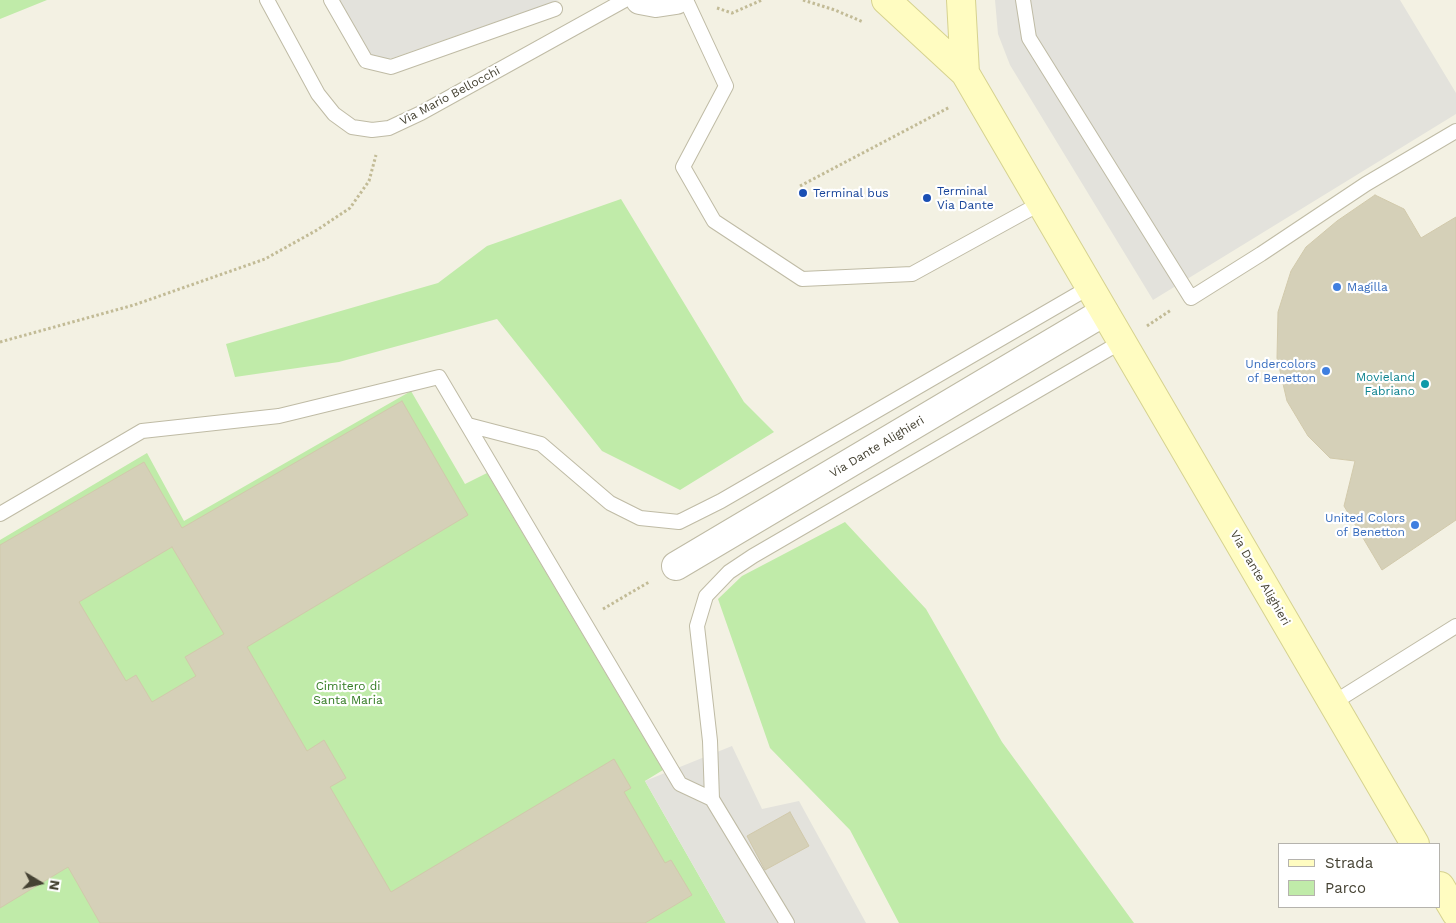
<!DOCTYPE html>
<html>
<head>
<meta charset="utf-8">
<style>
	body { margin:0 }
	#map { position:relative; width:1456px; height:923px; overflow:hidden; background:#f3f1e3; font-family:"Work Sans",sans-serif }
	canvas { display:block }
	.legend { position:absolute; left:1278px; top:843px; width:162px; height:65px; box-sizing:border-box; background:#fff; border:1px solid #b5b3ad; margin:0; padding:6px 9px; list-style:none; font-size:15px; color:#454233 }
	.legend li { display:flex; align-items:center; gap:10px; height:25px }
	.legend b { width:25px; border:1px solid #b5b3ad }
	.north { position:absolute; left:15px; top:858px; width:50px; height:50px; -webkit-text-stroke:4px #fff; paint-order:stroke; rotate:99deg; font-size:14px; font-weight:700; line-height:20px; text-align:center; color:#454233 }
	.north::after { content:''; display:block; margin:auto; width:18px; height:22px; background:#454233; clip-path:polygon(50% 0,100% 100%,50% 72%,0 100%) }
</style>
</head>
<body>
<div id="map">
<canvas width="1456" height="923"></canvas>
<ul class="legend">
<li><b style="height:6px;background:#fffcc1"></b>Strada</li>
<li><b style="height:14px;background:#c0eba9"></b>Parco</li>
</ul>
<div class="north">N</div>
</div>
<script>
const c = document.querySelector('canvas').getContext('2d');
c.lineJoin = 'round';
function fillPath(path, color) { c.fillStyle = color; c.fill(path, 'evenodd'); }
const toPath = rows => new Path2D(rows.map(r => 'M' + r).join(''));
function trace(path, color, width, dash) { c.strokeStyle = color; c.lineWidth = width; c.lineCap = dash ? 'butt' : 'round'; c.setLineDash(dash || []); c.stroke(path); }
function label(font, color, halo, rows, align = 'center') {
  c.font = font + ' "Work Sans",sans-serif'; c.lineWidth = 4.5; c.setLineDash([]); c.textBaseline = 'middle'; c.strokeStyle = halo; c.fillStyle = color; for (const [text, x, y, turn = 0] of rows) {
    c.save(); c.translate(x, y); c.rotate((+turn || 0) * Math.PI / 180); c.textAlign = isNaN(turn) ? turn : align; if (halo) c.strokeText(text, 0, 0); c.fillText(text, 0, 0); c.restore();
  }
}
fillPath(toPath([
	[0,0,47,0,0,19],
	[621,199,744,402,774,432,680,490,602,451,497,319,339,362,235,377,226,344,438,283,487,246],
	[411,391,465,484,487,473,663,770,645,781,726,923,0,923,0,540,147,453,184,521],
	[845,522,926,609,1002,742,1134,923,899,923,850,830,770,748,718,599,742,576]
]), '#c0eba9');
fillPath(toPath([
	[339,0,559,0,375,64],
	[995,0,1400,0,1456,93,1456,114,1153,300,1010,65,998,34],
	[732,746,762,809,799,801,866,923,726,923,645,781]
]), '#e3e2dc');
const building = toPath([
	[1375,195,1404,209,1421,238,1456,217,1456,520,1382,570,1344,506,1355,461,1330,458,1308,436,1287,401,1277,358,1278,312,1291,271,1306,247,1337,221,1375,195],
	[402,401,468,515,247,647,307,751,324,740,346,778,330,787,391,892,614,759,631,788,624,792,665,863,671,860,692,895,645,923,100,923,68,867,0,908,0,545,144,462,182,528,402,401],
	[172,547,224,634,185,657,196,676,152,702,136,675,126,681,79,602,172,547],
	[790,812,809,846,765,870,747,836,790,812]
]);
fillPath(building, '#d5d0b8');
trace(building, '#d1c9ab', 1);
const lane = toPath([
	[267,0,318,94,334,114,352,127,372,130,389,128,421,113,625,0],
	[331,0,366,61,391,67,555,9],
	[686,0,726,86,683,167,714,221,802,279,912,274,1041,203],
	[1023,0,1029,38,1191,298,1261,254,1366,184,1456,131],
	[468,425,541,444,610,503,640,518,679,522,721,501,1090,287],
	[0,514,142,431,279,416,439,377,680,784,712,799],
	[1333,703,1456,626],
	[787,923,712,799,710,741,697,626,706,596,729,572,753,556,1121,342]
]);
const street = toPath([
	[640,0,656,3,676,0],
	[676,566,1104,312]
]);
const secondary = toPath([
	[886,0,965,73,1415,844],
	[961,0,965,73],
	[1440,886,1456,913]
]);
trace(lane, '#bfbba5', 16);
trace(street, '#bfbba5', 30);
trace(secondary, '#d6d28f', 30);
trace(toPath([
	[803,0,835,10,863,22],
	[717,8,732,13,762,0],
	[800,186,950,107],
	[1147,326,1171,310],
	[0,342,134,305,265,259,317,230,350,208,369,181,376,155],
	[603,609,649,582]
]), '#c2bb96', 3, [2.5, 2.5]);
trace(lane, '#fff', 14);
trace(street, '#fff', 28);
trace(secondary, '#fffcc1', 28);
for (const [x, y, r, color] of [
	[803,193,5,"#1a4fb4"],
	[927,198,5,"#1a4fb4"],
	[1337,287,5,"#3f7fe0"],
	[1326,371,5,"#3f7fe0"],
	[1425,384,5,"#0f9aa8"],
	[1415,525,5,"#3f7fe0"]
]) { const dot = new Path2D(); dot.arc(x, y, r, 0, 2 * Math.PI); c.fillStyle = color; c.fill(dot); trace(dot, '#fff', 2); }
label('12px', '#454233', '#fff', [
	["Via Mario Bellocchi",450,96,-28],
	["Via Dante Alighieri",877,447,-31],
	["Via Dante Alighieri",1260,578,60]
]);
label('12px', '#164399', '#fff', [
	["Terminal",937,191],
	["Via Dante",937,205],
	["Terminal bus",813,193]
], 'left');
label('12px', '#366cbe', '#fff', [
	["Magilla",1347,287,"left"],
	["Undercolors",1316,364],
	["of Benetton",1316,378],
	["United Colors",1405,518],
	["of Benetton",1405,532]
], 'right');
label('12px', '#0d838f', '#fff', [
	["Movieland",1415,377],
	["Fabriano",1415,391]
], 'right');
label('12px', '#337b23', '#fff', [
	["Cimitero di",348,686],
	["Santa Maria",348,700]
]);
</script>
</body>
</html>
